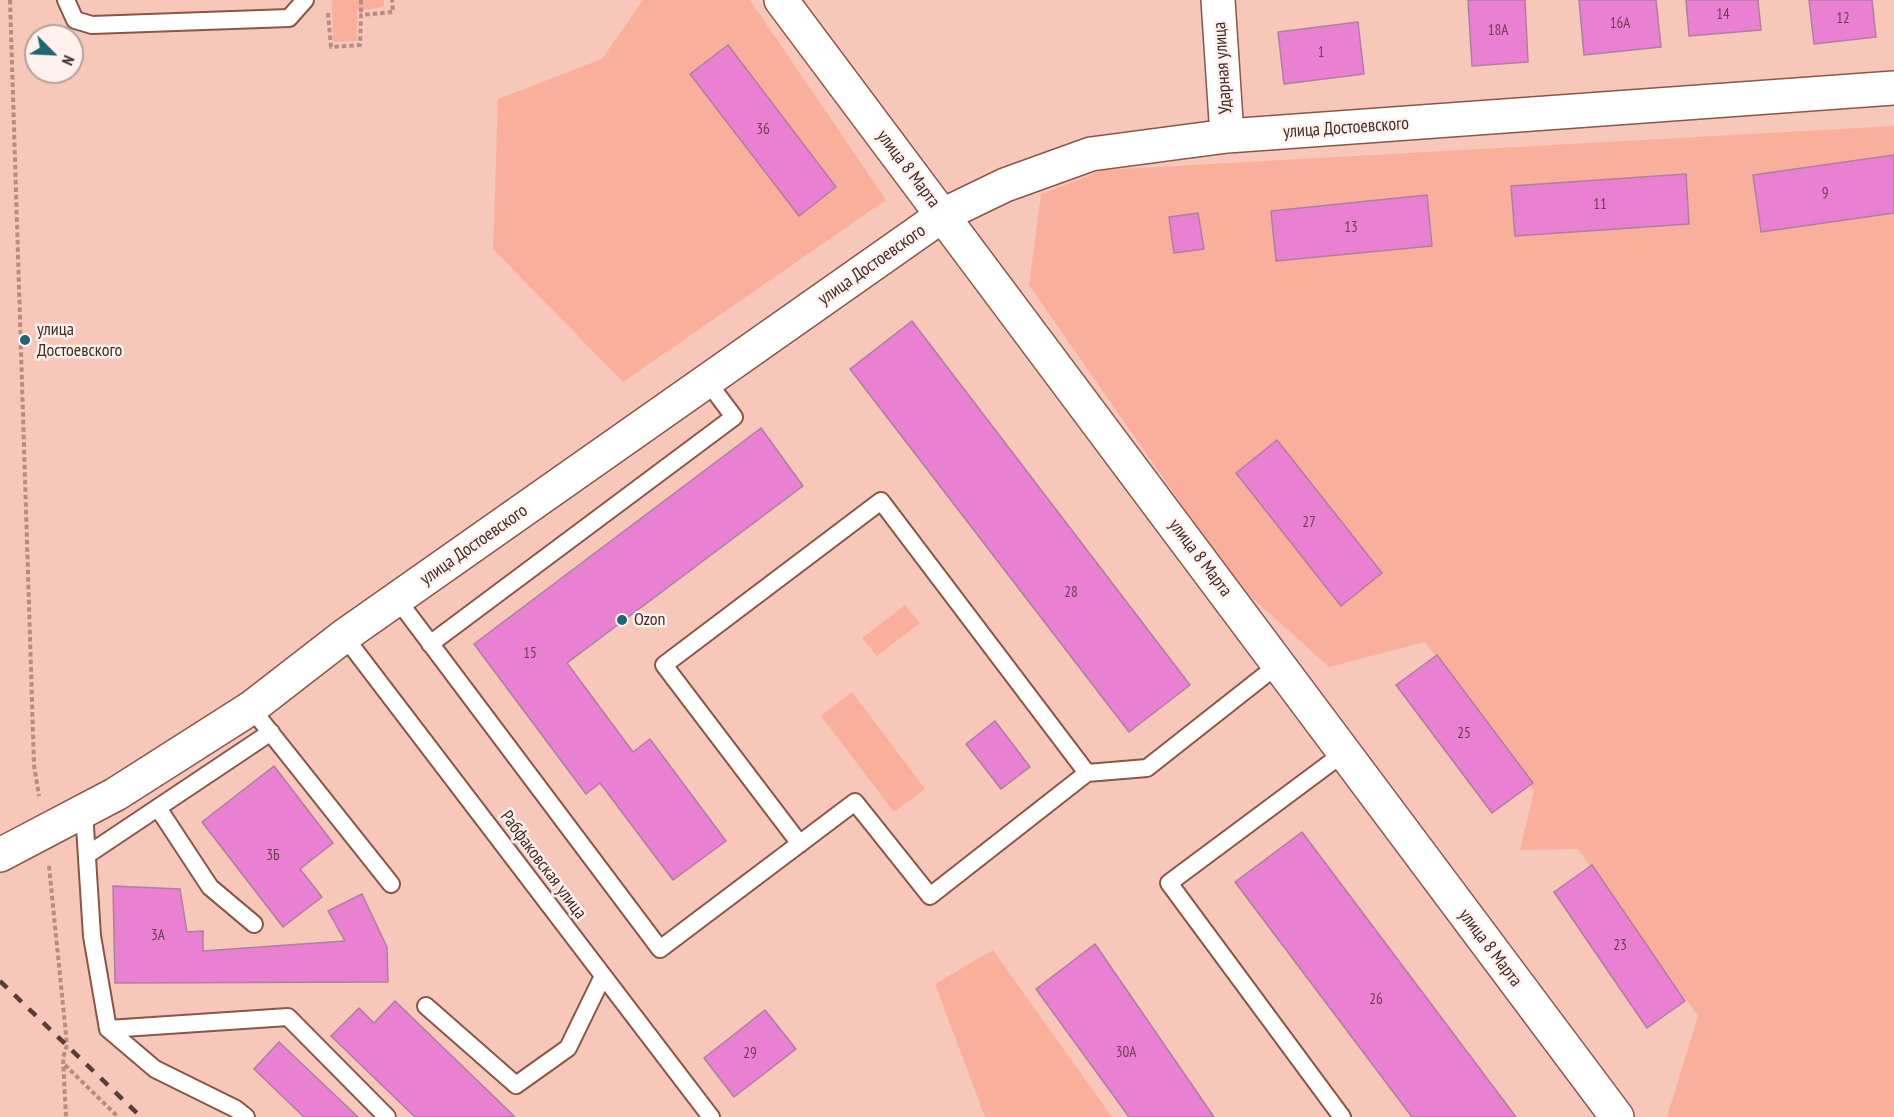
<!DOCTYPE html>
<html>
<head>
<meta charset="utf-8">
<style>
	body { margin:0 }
	#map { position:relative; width:1894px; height:1117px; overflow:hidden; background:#f7c7ba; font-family:"PT Sans Narrow",sans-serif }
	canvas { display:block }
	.north { position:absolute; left:24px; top:24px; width:60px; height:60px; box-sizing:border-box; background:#fef1ee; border:2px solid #b3a29e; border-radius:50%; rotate:114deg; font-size:16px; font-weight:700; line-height:24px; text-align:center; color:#422b25 }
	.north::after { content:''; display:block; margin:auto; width:21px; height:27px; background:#1f6575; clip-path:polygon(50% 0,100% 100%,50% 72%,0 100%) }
</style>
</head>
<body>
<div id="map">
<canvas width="1894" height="1117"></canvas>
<div class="north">N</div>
</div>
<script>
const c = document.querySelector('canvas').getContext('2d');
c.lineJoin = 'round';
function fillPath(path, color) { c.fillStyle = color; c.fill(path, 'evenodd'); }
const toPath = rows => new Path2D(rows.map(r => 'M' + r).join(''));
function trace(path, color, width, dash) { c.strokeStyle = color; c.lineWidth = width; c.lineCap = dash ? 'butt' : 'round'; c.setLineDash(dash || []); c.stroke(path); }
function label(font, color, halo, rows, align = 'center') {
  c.font = font + ' "PT Sans Narrow",sans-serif'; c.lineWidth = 5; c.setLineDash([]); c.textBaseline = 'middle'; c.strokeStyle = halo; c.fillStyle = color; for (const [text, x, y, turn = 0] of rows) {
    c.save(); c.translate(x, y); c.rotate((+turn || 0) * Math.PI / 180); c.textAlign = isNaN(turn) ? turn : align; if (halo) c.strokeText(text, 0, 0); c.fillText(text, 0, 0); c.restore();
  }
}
fillPath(toPath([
	[332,0,384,0,384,7,357,11,357,41,333,42],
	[643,0,750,0,886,200,623,382,493,249,498,99,602,59],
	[1894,126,1894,1117,1667,1117,1698,1016,1578,849,1520,850,1534,791,1425,642,1329,667,1237,584,1029,285,1041,194,1104,170],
	[905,605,920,623,877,656,862,638],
	[852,692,925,789,894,812,821,716],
	[993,950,1112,1117,985,1117,935,984]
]), '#f9af9b');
const building = toPath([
	[1468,0,1525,0,1528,62,1472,66,1468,0],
	[1579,0,1656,0,1661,47,1584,55,1579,0],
	[1686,0,1758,0,1761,30,1689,36,1686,0],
	[1809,0,1872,0,1876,37,1814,44,1809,0],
	[1358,22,1364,74,1284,84,1278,32,1358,22],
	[728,45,836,187,799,216,690,74,728,45],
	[1894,155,1894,213,1761,232,1753,175,1894,155],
	[1686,174,1689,224,1515,236,1511,186,1686,174],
	[1427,195,1432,246,1276,261,1271,211,1427,195],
	[1198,213,1204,249,1174,253,1169,217,1198,213],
	[912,321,1190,685,1129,732,850,369,912,321],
	[761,428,803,486,567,663,633,752,650,739,726,841,673,880,600,783,586,794,474,644,761,428],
	[1277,440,1382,573,1341,606,1236,473,1277,440],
	[1437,655,1533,783,1492,813,1396,685,1437,655],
	[995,721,1030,767,1001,789,966,744,995,721],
	[274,766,333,843,300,869,322,897,283,927,202,822,274,766],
	[1302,832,1516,1117,1412,1117,1235,882,1302,832],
	[1592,865,1685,1001,1647,1028,1554,892,1592,865],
	[113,886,180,889,187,932,203,931,203,951,345,941,328,911,362,894,387,947,388,982,115,983,113,886],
	[1095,944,1214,1117,1129,1117,1036,989,1095,944],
	[395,1001,515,1117,415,1117,331,1036,359,1008,374,1023,395,1001],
	[765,1010,796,1049,734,1097,704,1058,765,1010],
	[279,1042,358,1117,304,1117,254,1069,279,1042]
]);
fillPath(building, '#e980d2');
trace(building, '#ad7fa1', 1.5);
const lane = toPath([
	[66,0,75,20,92,25,289,18,305,0],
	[397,599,660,949,855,802,930,896,1087,773,1147,768,1279,664],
	[344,636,711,1117],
	[430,644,734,417,707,381],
	[251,708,391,884],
	[158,808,210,887,254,924],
	[84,811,92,936,108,1029,155,1069,236,1109,246,1117],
	[800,844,664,665,881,501,1087,773],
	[87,855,271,732],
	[426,1006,516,1085,568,1048,603,976],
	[108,1029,288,1017,387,1117],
	[1342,1117,1169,883,1345,752]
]);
const street = toPath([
	[781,0,1617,1117],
	[1218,0,1227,136],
	[0,855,116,794,251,708,344,636,943,215,1005,185,1091,154,1227,136,1894,88]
]);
trace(lane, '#8a5648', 20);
trace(street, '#8a5648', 36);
trace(toPath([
	[10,0,34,765,39,796],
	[361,0,361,15],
	[328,13,331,47,360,45,361,15,393,12,392,0],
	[49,866,67,1045,63,1058,66,1117],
	[65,1065,118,1117]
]), '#b48d83', 4, [4.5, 3]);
trace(lane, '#fff', 16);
trace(street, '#fff', 33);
trace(toPath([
	[0,981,141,1117]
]), '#583e37', 4.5, [10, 10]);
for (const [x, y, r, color] of [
	[25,340,6,"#1f6575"],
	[622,620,6,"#1f6575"]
]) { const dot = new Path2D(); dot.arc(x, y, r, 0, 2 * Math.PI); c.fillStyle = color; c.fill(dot); trace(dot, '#fef1ee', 2); }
label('15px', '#6c4050', null, [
	["14",1723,15],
	["12",1843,19],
	["16А",1620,24],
	["18А",1498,31],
	["1",1321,53],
	["36",763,130],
	["9",1825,194],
	["11",1600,205],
	["13",1351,228],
	["27",1309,523],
	["28",1071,593],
	["15",530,654],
	["25",1464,734],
	["3Б",273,856],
	["3А",158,936],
	["23",1620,946],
	["26",1376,1000],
	["30А",1126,1053],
	["29",750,1054]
]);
label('18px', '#422b25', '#fef1ee', [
	["Ударная улица",1223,68,-94],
	["улица Достоевского",1346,128,-4],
	["улица 8 Марта",908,169,53],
	["улица Достоевского",872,265,-35],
	["улица Достоевского",474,545,-35],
	["улица 8 Марта",1200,558,53],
	["Рабфаковская улица",543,865,53],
	["улица 8 Марта",1490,948,53]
]);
label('18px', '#422b25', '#fef1ee', [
	["улица",37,330],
	["Достоевского",37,351],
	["Ozon",634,620]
], 'left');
</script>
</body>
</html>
